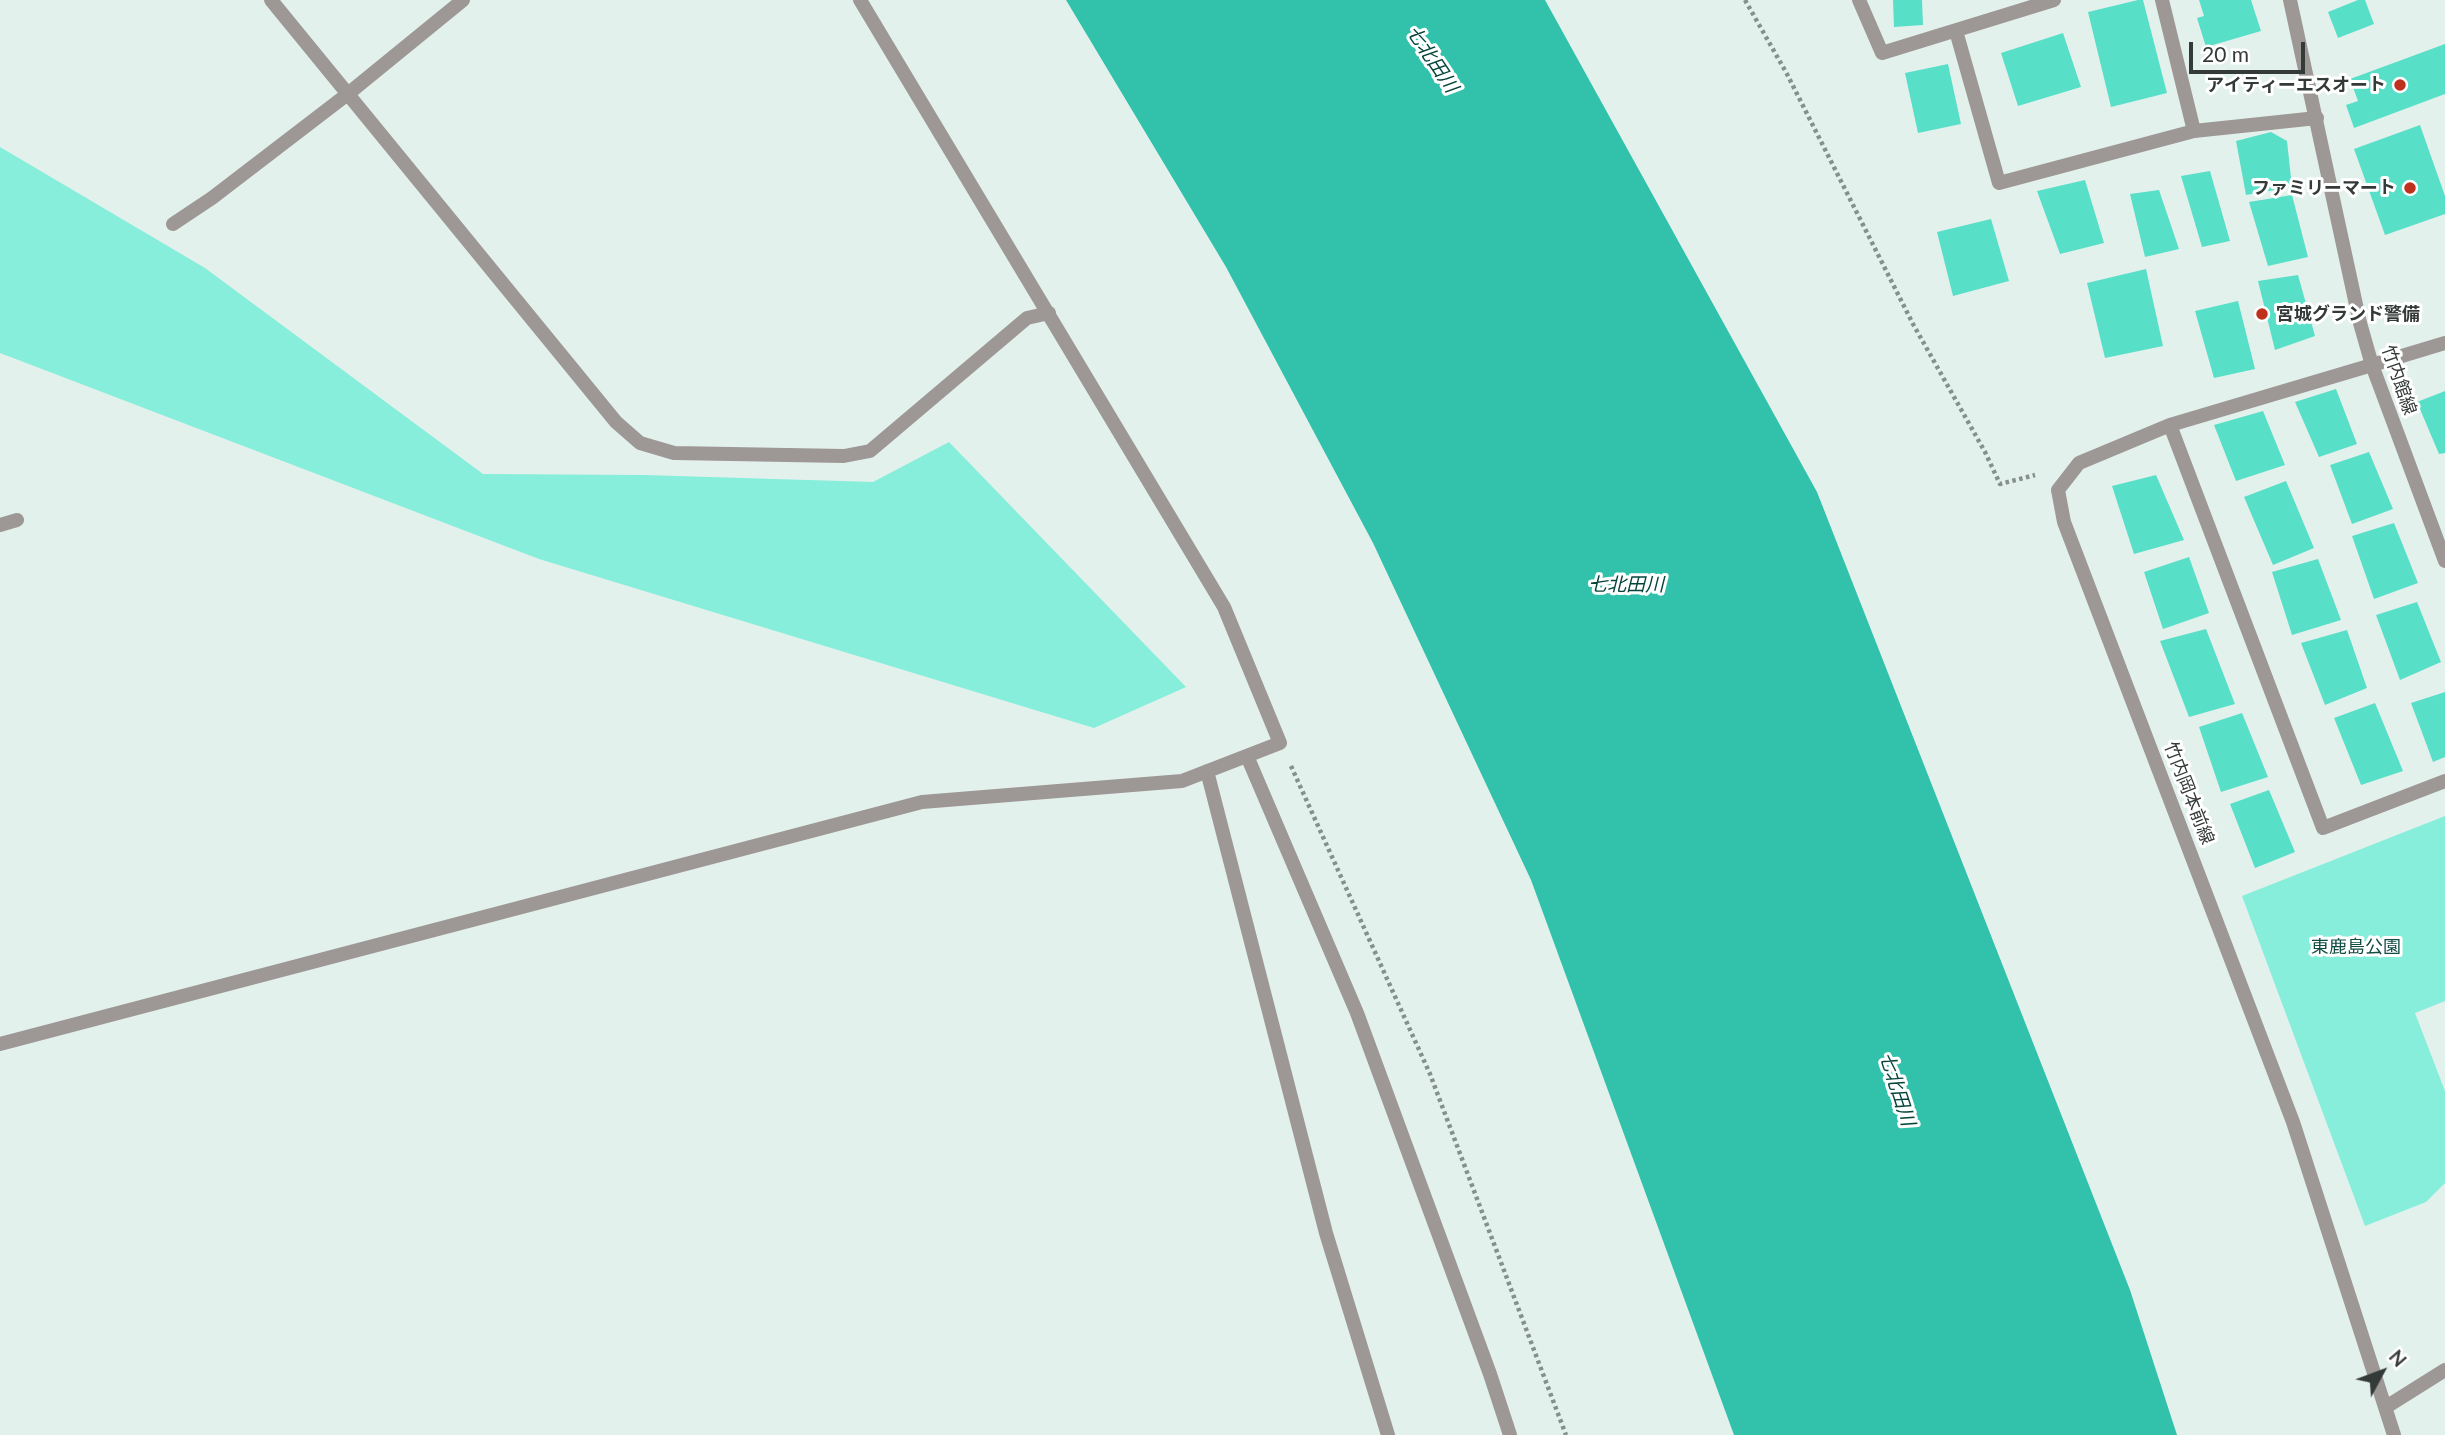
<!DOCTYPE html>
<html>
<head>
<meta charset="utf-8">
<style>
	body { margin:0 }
	#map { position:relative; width:2445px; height:1435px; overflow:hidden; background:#e3f1ed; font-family:Lato,sans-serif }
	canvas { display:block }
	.north { position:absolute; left:2347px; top:1337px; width:70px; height:70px; -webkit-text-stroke:5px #fff; paint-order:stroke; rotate:49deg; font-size:19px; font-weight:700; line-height:28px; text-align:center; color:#343a38 }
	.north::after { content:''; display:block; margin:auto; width:24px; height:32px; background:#343a38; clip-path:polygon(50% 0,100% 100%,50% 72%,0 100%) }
	.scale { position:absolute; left:2189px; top:42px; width:116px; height:32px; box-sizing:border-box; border:4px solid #343a38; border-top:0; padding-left:9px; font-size:21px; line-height:24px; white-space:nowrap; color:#343a38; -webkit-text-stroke:5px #fff; paint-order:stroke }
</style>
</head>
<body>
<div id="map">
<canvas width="2445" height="1435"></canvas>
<div class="north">N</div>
<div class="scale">20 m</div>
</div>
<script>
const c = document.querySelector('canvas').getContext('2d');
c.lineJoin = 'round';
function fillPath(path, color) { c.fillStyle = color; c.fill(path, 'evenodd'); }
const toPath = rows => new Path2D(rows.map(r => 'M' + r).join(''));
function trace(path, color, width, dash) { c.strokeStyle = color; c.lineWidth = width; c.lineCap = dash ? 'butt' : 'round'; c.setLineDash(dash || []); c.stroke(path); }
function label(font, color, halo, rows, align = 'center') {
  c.font = font + ' Lato,"Noto Sans JP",sans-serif'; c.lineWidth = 6; c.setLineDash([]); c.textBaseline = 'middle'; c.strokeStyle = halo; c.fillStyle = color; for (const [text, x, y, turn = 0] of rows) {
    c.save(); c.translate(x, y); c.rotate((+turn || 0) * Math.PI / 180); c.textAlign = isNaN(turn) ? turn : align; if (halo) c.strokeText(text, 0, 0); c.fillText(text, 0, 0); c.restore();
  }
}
fillPath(toPath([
	[0,147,205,268,483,474,645,475,873,482,949,442,1186,687,1094,728,539,559,0,353],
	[2445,816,2445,1001,2415,1013,2445,1091,2445,1183,2426,1202,2365,1226,2242,896]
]), '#86eeda');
fillPath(toPath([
	[1066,0,1545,0,1817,492,2130,1290,2177,1435,1734,1435,1531,880,1373,543,1226,267]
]), '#32c2ac');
fillPath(toPath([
	[1893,0,1922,0,1923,25,1894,27],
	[2138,0,2143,0,2167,93,2111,107,2088,12],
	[2199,0,2251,0,2261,31,2206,47,2197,18,2204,16],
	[2358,0,2365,0,2374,24,2338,38,2328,12],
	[2063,33,2081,87,2018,106,2001,53],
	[2445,44,2445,94,2354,128,2346,105,2358,101,2350,79],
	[1948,64,1961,124,1918,133,1905,73],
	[2420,125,2445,196,2445,214,2385,235,2354,149],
	[2271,132,2287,141,2292,187,2246,195,2236,141],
	[2210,171,2230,241,2202,247,2181,176],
	[2085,180,2104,243,2060,254,2037,191],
	[2159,190,2179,249,2145,257,2130,194],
	[2292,195,2308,257,2268,266,2249,202],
	[1991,219,2009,281,1953,296,1937,232],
	[2146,269,2163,346,2105,358,2087,283],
	[2298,275,2315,336,2275,350,2258,281],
	[2238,301,2255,369,2214,378,2195,311],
	[2336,389,2357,444,2319,457,2295,402],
	[2445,391,2445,453,2439,454,2417,402],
	[2263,411,2285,465,2236,481,2214,425],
	[2369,452,2393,509,2352,524,2330,465],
	[2156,475,2184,540,2134,554,2112,486],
	[2286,481,2314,548,2273,565,2244,497],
	[2394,523,2418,583,2374,599,2352,536],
	[2189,557,2209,613,2163,629,2144,572],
	[2318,559,2341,620,2292,635,2272,572],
	[2417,602,2441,662,2400,680,2376,615],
	[2206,629,2235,704,2189,717,2160,641],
	[2347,630,2367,688,2325,705,2301,643],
	[2445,692,2445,757,2433,762,2411,703],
	[2375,703,2403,771,2361,785,2334,718],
	[2242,713,2268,777,2221,792,2199,727],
	[2269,790,2295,852,2255,868,2230,804]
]), '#58dfc8');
trace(toPath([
	[1745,0,1787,74,1913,324,1985,452,2000,484,2035,475],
	[1291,766,1430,1074,1566,1435]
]), '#858f8c', 4.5, [3.5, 3.5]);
trace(toPath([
	[271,0,616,422,640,443,674,453,844,456,870,451,1027,318,1049,313],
	[1859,0,1882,53,2054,0],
	[1956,31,1999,183,2194,131,2162,0],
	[2194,131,2317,118],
	[173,224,212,198,349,93,463,0],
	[2372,365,2170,425,2079,463,2058,490,2064,522,2293,1122,2394,1435],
	[2170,425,2323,828,2445,781],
	[0,525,17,520],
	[1247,756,1357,1013,1490,1374,1510,1435],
	[1207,771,1326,1233,1388,1435],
	[0,1044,922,802,1182,781,1280,743,1224,607,860,0],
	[2386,1407,2445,1370]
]), '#9d9796', 14);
trace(toPath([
	[2290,0,2360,323,2372,365,2445,561],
	[2372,365,2445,343]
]), '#9d9796', 14);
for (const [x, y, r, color] of [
	[2400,85,7,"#bd311d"],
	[2410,188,7,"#bd311d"],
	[2262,314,7,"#bd311d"]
]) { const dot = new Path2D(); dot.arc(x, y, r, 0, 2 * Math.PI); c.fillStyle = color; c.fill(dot); trace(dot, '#fff', 2.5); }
label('bold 18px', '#343a38', '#fff', [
	["アイティーエスオート",2386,85],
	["ファミリーマート",2396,188],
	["宮城グランド警備",2276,314,"left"]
], 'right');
label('18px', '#343a38', '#fff', [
	["竹内館線",2399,380,71],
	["竹内岡本前線",2189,793,69]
]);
label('18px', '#114c43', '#fff', [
	["東鹿島公園",2356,947]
]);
label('italic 19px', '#06453c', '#fff', [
	["七北田川",1432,59,56],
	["七北田川",1626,585],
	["七北田川",1897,1089,72]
]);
</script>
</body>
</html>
